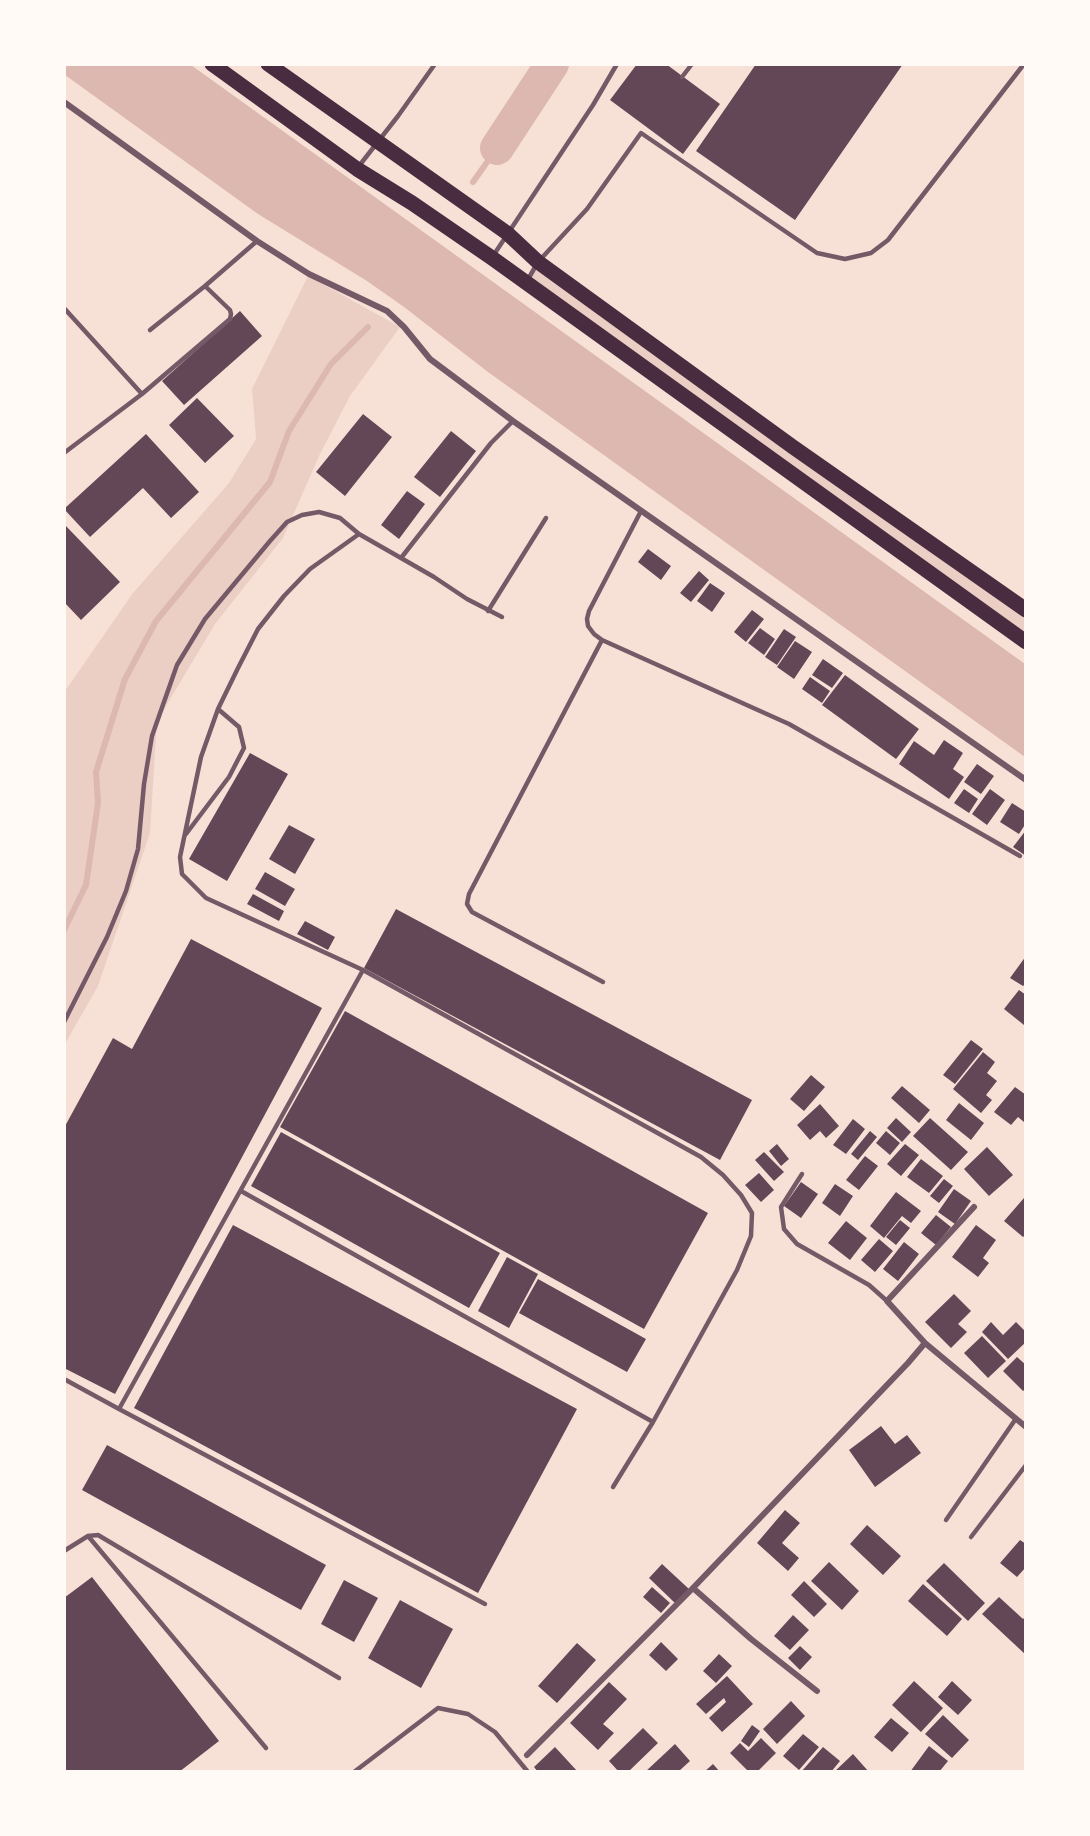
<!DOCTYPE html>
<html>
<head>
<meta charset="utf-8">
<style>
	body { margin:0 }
	#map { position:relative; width:1090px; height:1836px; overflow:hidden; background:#f7e1d7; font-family:Inter,sans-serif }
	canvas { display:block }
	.frame { position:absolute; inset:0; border:66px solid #fffaf5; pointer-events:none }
</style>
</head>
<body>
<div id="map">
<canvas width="1090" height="1836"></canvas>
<div class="frame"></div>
</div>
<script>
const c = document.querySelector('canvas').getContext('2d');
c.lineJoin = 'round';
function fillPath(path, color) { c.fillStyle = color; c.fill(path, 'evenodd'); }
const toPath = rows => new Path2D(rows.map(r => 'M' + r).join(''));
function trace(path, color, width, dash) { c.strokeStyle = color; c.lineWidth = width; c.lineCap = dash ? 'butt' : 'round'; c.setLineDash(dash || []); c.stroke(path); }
fillPath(toPath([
	[538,262,1025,610,1025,642,526,283],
	[308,276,400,327,350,396,320,454,283,538,215,624,157,721,150,833,98,986,65,1044,65,691,133,593,229,483,256,439,252,389]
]), '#ebcfc5');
fillPath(toPath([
	[65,64,191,65,1025,664,1025,757,488,372,404,307,367,281,258,214,65,75]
]), '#dcb8b0');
trace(toPath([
	[473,182,497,148],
	[64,930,86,885,98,803,96,772,125,679,156,621,270,482,289,431,331,364,368,327]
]), '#dcb8b0', 6);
trace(toPath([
	[497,148,552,64]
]), '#dcb8b0', 34);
fillPath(toPath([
	[637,64,666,64,720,104,683,154,610,100],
	[756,64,903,64,795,220,696,151],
	[240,311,262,336,184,405,162,381],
	[197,398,234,436,205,463,169,425],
	[363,414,392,437,345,496,316,472],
	[451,431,476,451,440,497,414,477],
	[146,434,199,492,171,518,143,488,90,537,64,509],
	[407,491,425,504,399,539,381,525],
	[64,524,120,582,81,620,64,602],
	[648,549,671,566,661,580,638,562],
	[699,571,709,580,691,602,680,593],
	[710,583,725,593,712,612,697,601],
	[752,610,764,619,746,642,734,632],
	[760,628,775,639,764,655,748,643],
	[784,629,796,637,777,665,765,657],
	[795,641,812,652,794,679,777,667],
	[823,659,843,673,832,688,812,675],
	[845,675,919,729,896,759,822,705],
	[810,677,830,691,822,703,802,689],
	[944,740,963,753,953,769,964,777,949,799,899,764,914,741,934,755],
	[250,753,288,774,227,881,189,859],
	[977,764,994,776,981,794,964,782],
	[964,789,978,799,969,813,954,803],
	[990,789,1005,800,987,825,972,814],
	[1012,803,1026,812,1026,823,1019,834,1000,822],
	[289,825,315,839,295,874,269,859],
	[1026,830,1026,856,1013,847],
	[265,872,295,889,285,906,255,889],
	[253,894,284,911,279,921,247,904],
	[396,909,752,1100,720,1160,364,968],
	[305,921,335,937,328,950,297,934],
	[191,939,322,1008,115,1394,64,1368,64,1128,113,1038,132,1049],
	[1026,956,1026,983,1023,986,1010,978],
	[1019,990,1026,995,1026,1023,1024,1025,1004,1009],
	[345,1011,708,1213,644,1329,280,1127],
	[971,1040,983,1049,955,1084,943,1075],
	[983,1052,995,1062,987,1073,997,1081,986,1095,992,1100,981,1113,953,1089],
	[811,1075,825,1087,804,1111,790,1099],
	[902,1086,930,1110,919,1123,891,1098],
	[1015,1087,1026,1095,1026,1120,1024,1122,1018,1117,1011,1125,994,1112],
	[959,1103,984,1123,971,1140,946,1120],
	[820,1104,839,1126,826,1138,820,1131,810,1140,797,1125],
	[896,1118,911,1132,902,1142,887,1128],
	[930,1118,968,1152,951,1170,913,1136],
	[853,1119,865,1129,846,1154,833,1145],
	[870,1131,877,1137,858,1160,851,1154],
	[886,1131,900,1143,890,1155,876,1143],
	[281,1132,500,1253,469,1308,251,1186],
	[777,1144,789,1159,781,1166,769,1151],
	[905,1144,919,1155,901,1176,887,1164],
	[987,1147,1013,1175,989,1196,964,1169],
	[764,1152,784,1172,774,1181,755,1160],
	[865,1156,878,1166,859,1190,846,1180],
	[921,1159,943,1176,929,1193,907,1177],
	[759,1173,774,1190,761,1202,745,1185],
	[944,1179,953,1186,939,1203,930,1196],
	[801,1182,818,1194,801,1218,784,1206],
	[835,1184,853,1196,840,1216,822,1203],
	[954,1189,971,1201,955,1224,938,1212],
	[896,1192,921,1211,911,1223,902,1216,884,1238,870,1226],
	[1024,1198,1026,1200,1026,1234,1023,1237,1004,1221],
	[936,1215,951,1227,936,1245,921,1233],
	[900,1220,910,1228,896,1245,886,1237],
	[846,1221,867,1238,850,1260,828,1243],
	[233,1225,577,1409,478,1593,134,1408],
	[976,1225,996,1240,983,1258,989,1263,978,1277,952,1257],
	[879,1239,893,1251,875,1272,861,1260],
	[904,1242,919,1254,898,1281,883,1269],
	[507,1257,538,1274,509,1328,478,1311],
	[538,1279,646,1339,627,1372,519,1313],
	[954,1294,971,1311,958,1324,967,1332,951,1348,925,1322],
	[991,1322,1003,1335,1016,1322,1026,1332,1026,1342,1008,1359,982,1332],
	[982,1336,1006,1361,988,1378,964,1353],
	[1017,1357,1026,1365,1026,1389,1023,1391,1003,1371],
	[881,1426,895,1444,907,1435,921,1453,875,1487,849,1450],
	[107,1445,326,1565,301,1610,82,1490],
	[785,1510,800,1523,782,1543,799,1558,788,1571,757,1543],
	[867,1525,901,1556,883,1575,850,1544],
	[1020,1540,1026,1544,1026,1567,1017,1577,1000,1563],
	[829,1562,859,1591,842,1610,811,1581],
	[944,1563,985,1603,968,1621,926,1581],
	[662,1564,689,1589,675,1603,649,1578],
	[92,1577,219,1741,179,1772,64,1772,64,1598],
	[344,1580,378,1598,354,1642,321,1624],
	[804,1581,827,1604,814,1617,791,1595],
	[923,1584,962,1619,947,1636,908,1601],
	[652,1587,670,1603,661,1613,643,1597],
	[999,1597,1023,1619,1026,1616,1026,1655,982,1614],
	[400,1600,453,1629,421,1688,368,1658],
	[793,1615,809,1630,790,1650,774,1636],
	[661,1642,678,1659,666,1671,649,1655],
	[577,1643,596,1660,557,1703,538,1686],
	[800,1646,812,1657,800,1670,788,1658],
	[719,1654,732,1666,716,1683,703,1671],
	[727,1676,753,1704,722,1732,709,1718,726,1702,724,1698,706,1714,696,1704],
	[914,1681,943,1708,921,1732,892,1705],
	[952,1681,972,1700,958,1715,938,1697],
	[609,1682,627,1699,603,1724,614,1733,598,1750,570,1723],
	[791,1701,805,1716,777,1744,763,1729],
	[943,1715,969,1740,952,1758,925,1734],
	[891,1718,909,1733,892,1752,874,1737],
	[752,1725,760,1731,749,1747,741,1741],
	[643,1728,658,1743,628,1772,619,1772,609,1761],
	[803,1734,819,1747,799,1770,783,1756],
	[761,1738,776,1753,757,1772,749,1772,730,1753,740,1743,748,1751],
	[675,1744,690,1761,678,1772,645,1772],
	[929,1746,948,1761,939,1772,910,1772],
	[555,1747,578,1772,538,1772,534,1767],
	[823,1747,840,1761,831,1772,801,1772],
	[853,1754,869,1772,834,1772],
	[713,1764,720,1772,704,1772]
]), '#644757');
trace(toPath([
	[682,77,692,64],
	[359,166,398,116,435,64],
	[493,256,593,105,617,64],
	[527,281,538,262,587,209,641,133,817,253,845,259,871,253,888,240,1024,64],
	[64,308,142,394],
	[150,330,205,286],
	[64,453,142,394,230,319,231,314,230,310,205,286,257,241],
	[641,511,589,611,587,619,588,626,594,634,602,640,789,724,1020,856],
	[359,534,310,569,284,596,258,629,238,668,218,709,201,757,180,857,182,874,206,898,363,970,701,1157,723,1175,741,1195,752,1213,751,1236,737,1270,653,1422,613,1487],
	[401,558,434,577,467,599,502,617],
	[488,611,546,518],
	[602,640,469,894,467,904,472,912,603,982],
	[186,834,229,777,244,748,239,727,218,709],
	[363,970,119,1409,485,1604],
	[64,1022,107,937,126,891,138,849,144,784,152,736,177,665,205,619,270,541,287,522,302,515,319,512,340,518,359,534,401,558,491,443,513,421],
	[802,1174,781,1207,784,1229,797,1244,869,1285,887,1301],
	[241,1191,653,1422],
	[64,1379,119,1409],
	[946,1520,1015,1420],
	[88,1536,266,1748],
	[971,1537,1026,1465],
	[64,1551,88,1536,98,1535,339,1678],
	[354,1772,438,1708,468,1714,495,1732,528,1772]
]), '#755966', 4.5);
trace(toPath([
	[64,102,257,241,309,274,387,311,404,327,430,359,513,421,1026,780],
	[925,1343,887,1301,974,1207],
	[693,1588,751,1639,817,1691],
	[527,1755,693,1588,908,1363,925,1343,1026,1427]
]), '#755966', 6);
trace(toPath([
	[212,64,357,169,412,203,492,258,1026,642],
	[268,64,507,233,538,262,793,447,1026,610]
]), '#4a2c40', 15);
</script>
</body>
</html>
